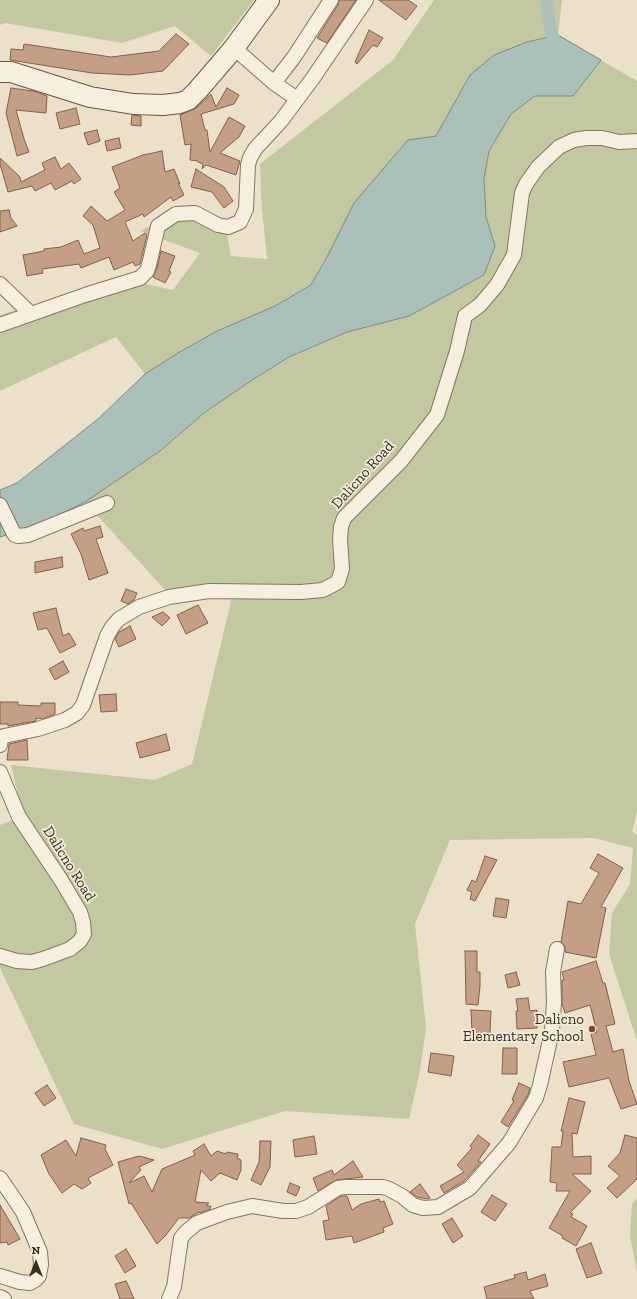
<!DOCTYPE html>
<html>
<head>
<meta charset="utf-8">
<style>
	body { margin:0 }
	#map { position:relative; width:637px; height:1299px; overflow:hidden; background:#ebe1cb; font-family:"Zilla Slab",serif }
	canvas { display:block }
	.north { position:absolute; left:16px; top:1243px; width:40px; height:40px; -webkit-text-stroke:3px #f3ebda; paint-order:stroke; rotate:0deg; font-size:11px; font-weight:700; line-height:16px; text-align:center; color:#382d23 }
	.north::after { content:''; display:block; margin:auto; width:14px; height:18px; background:#382d23; clip-path:polygon(50% 0,100% 100%,50% 72%,0 100%) }
</style>
</head>
<body>
<div id="map">
<canvas width="637" height="1299"></canvas>
<div class="north">N</div>
</div>
<script>
const c = document.querySelector('canvas').getContext('2d');
c.lineJoin = 'round';
function fillPath(path, color) { c.fillStyle = color; c.fill(path, 'evenodd'); }
const toPath = rows => new Path2D(rows.map(r => 'M' + r).join(''));
function trace(path, color, width, dash) { c.strokeStyle = color; c.lineWidth = width; c.lineCap = dash ? 'butt' : 'round'; c.setLineDash(dash || []); c.stroke(path); }
function label(font, color, halo, rows, align = 'center') {
  c.font = font + ' "Zilla Slab",serif'; c.lineWidth = 3.5; c.setLineDash([]); c.textBaseline = 'middle'; c.strokeStyle = halo; c.fillStyle = color; for (const [text, x, y, turn = 0] of rows) {
    c.save(); c.translate(x, y); c.rotate((+turn || 0) * Math.PI / 180); c.textAlign = isNaN(turn) ? turn : align; if (halo) c.strokeText(text, 0, 0); c.fillText(text, 0, 0); c.restore();
  }
}
fillPath(toPath([
	[0,0,254,0,211,56,175,26,122,43,5,23,0,25],
	[434,0,562,0,558,35,527,42,470,75,436,137,327,257,311,285,275,306,217,331,178,353,145,374,116,337,0,391,0,315,66,295,119,278,173,290,200,253,140,231,183,210,226,230,231,256,267,259,261,198,260,164,393,60],
	[601,60,637,81,637,812,632,831,637,835,637,1041,609,954,612,913,630,884,633,848,594,838,450,840,415,924,426,1027,420,1071,409,1119,285,1111,162,1149,74,1124,0,968,0,825,23,816,11,765,155,780,192,764,235,585,166,591,85,502,160,451,204,413,249,382,289,357,347,332,409,316,484,275,495,246,486,217,484,179,489,151,511,114,535,96,573,96],
	[637,1198,637,1272,630,1236,632,1204]
]), '#c4c8a0');
const water = toPath([
	[558,35,601,60,573,96,535,96,511,114,489,151,484,179,486,217,495,246,484,275,409,316,347,332,289,357,249,382,204,413,160,451,85,502,41,524,0,537,0,490,17,483,98,419,145,374,178,353,217,331,275,306,311,285,327,257,354,203,408,140,436,136,470,75,494,55,527,42,558,35]
]);
fillPath(water, '#abc0b9');
trace(water, '#728e86', 1);
trace(toPath([
	[546,0,551,33,560,50]
]), '#abc0b9', 12);
const building = toPath([
	[339,0,356,0,327,43,317,38,338,5,339,0],
	[379,0,408,0,417,6,406,20,379,0],
	[369,30,383,38,377,47,373,45,357,64,355,62,369,30],
	[176,34,189,44,163,71,130,75,92,73,10,60,11,49,23,50,24,44,111,57,159,51,176,34],
	[11,88,33,91,47,96,46,113,16,110,24,139,29,152,17,156,6,113,11,88],
	[227,88,239,95,234,104,201,114,205,130,207,130,210,152,229,117,245,126,239,137,220,153,240,161,236,175,206,165,202,169,203,164,198,162,198,161,190,160,191,144,185,145,180,115,196,108,211,94,216,107,227,88],
	[76,108,80,124,60,129,56,113,76,108],
	[132,115,141,116,141,126,131,125,132,115],
	[97,130,100,141,88,145,84,133,97,130],
	[119,138,121,148,107,151,105,141,119,138],
	[162,151,165,172,174,169,180,184,178,183,184,195,173,201,171,197,144,217,143,214,125,222,133,241,145,233,147,235,140,264,135,266,133,262,114,270,109,257,81,268,79,264,42,269,43,273,27,276,23,255,44,251,44,249,61,247,78,240,84,254,100,248,93,225,83,216,91,206,107,221,125,210,114,192,120,188,112,167,143,155,162,151],
	[55,157,61,169,69,163,81,179,74,184,72,181,55,190,51,183,35,191,32,186,8,192,0,164,0,158,20,177,21,182,45,170,42,163,55,157],
	[196,169,224,187,233,201,224,208,212,192,191,187,196,169],
	[9,210,11,218,17,226,0,232,0,211,9,210],
	[161,251,175,256,169,271,171,272,165,283,153,277,157,268,161,251],
	[100,526,103,537,96,539,108,573,89,580,81,554,71,534,83,528,84,531,100,526],
	[62,557,63,567,35,573,35,562,62,557],
	[126,589,137,593,134,600,128,604,121,601,126,589],
	[198,605,208,623,186,634,177,615,198,605],
	[56,608,63,636,69,633,76,645,60,653,47,628,38,630,33,613,56,608],
	[163,612,170,618,162,626,152,617,163,612],
	[130,626,136,639,119,647,115,639,119,632,130,626],
	[63,661,69,672,55,680,49,669,63,661],
	[116,694,117,711,101,712,99,695,116,694],
	[0,702,18,702,18,705,41,706,41,703,55,703,55,714,43,719,36,718,36,721,8,726,8,724,0,724,0,702],
	[166,734,170,750,140,758,136,743,166,734],
	[27,740,28,760,7,760,9,744,27,740],
	[598,854,623,868,601,907,606,908,596,958,565,952,565,946,561,942,568,901,581,904,599,873,590,868,598,854],
	[485,856,497,860,475,901,470,899,472,892,467,890,472,880,476,882,485,856],
	[496,898,509,900,506,918,493,916,496,898],
	[465,951,477,951,477,972,480,972,480,986,478,1005,466,1004,465,951],
	[596,961,603,983,605,983,615,1024,606,1026,613,1052,623,1049,629,1081,637,1104,621,1109,609,1078,569,1087,563,1062,596,1055,591,1034,597,1032,590,1005,565,1013,562,1004,562,980,564,980,562,972,596,961],
	[516,972,520,985,508,988,505,975,516,972],
	[528,998,530,1011,537,1010,537,1028,517,1029,516,1011,518,1011,516,999,528,998],
	[471,1010,491,1011,490,1033,472,1033,471,1010],
	[503,1048,517,1048,517,1074,502,1074,503,1048],
	[431,1053,454,1056,451,1076,428,1072,431,1053],
	[519,1083,530,1088,528,1095,508,1127,501,1122,514,1101,512,1100,519,1083],
	[47,1085,56,1098,44,1106,35,1093,47,1085],
	[569,1098,585,1102,577,1134,572,1133,573,1157,591,1156,591,1174,572,1174,591,1191,570,1213,573,1214,571,1217,587,1226,576,1246,562,1238,563,1236,549,1228,570,1191,556,1191,557,1183,550,1182,552,1147,561,1147,563,1131,561,1131,569,1098],
	[478,1135,490,1144,478,1161,481,1162,464,1181,444,1193,440,1186,464,1172,457,1165,472,1148,470,1146,478,1135],
	[625,1135,637,1138,637,1179,617,1198,607,1188,620,1176,608,1166,620,1153,625,1135],
	[314,1136,317,1154,295,1157,293,1140,314,1136],
	[81,1138,106,1145,105,1149,113,1165,88,1178,91,1183,82,1189,74,1184,62,1193,49,1174,41,1155,66,1140,76,1156,81,1138],
	[260,1141,271,1141,270,1167,261,1185,251,1180,259,1162,260,1141],
	[204,1144,211,1156,217,1151,226,1154,227,1152,238,1154,237,1158,241,1160,241,1170,237,1180,220,1173,211,1181,201,1170,195,1202,209,1203,206,1206,211,1206,210,1209,200,1213,199,1212,189,1218,179,1218,166,1235,157,1244,131,1203,129,1204,118,1162,139,1156,154,1160,139,1167,141,1170,129,1183,144,1176,152,1192,162,1169,195,1155,193,1151,204,1144],
	[353,1161,363,1177,336,1180,318,1191,313,1178,332,1170,334,1175,353,1161],
	[290,1183,300,1187,296,1196,287,1192,290,1183],
	[420,1184,430,1198,428,1199,417,1197,410,1192,420,1184],
	[492,1195,507,1204,495,1221,481,1212,492,1195],
	[341,1196,347,1196,352,1210,361,1204,379,1199,380,1202,384,1201,393,1224,383,1228,384,1232,354,1243,352,1236,326,1240,323,1221,329,1220,326,1206,341,1196],
	[0,1205,20,1239,8,1245,7,1242,0,1243,0,1205],
	[452,1218,463,1236,453,1243,442,1224,452,1218],
	[591,1243,602,1273,587,1278,576,1249,591,1243],
	[126,1249,136,1266,125,1273,115,1256,126,1249],
	[526,1272,528,1280,545,1274,548,1286,530,1291,534,1299,487,1299,484,1287,515,1278,514,1275,526,1272],
	[126,1281,129,1287,134,1299,120,1299,115,1284,126,1281]
]);
fillPath(building, '#c59e86');
trace(building, '#835f49', 1);
const street = toPath([
	[234,48,274,83,297,99],
	[274,83,294,57,331,0],
	[0,284,31,314],
	[0,325,85,295,140,278,147,271,149,265,158,226,176,214,195,213,218,225,228,227,240,222,246,209,248,165,250,158,255,149,281,121,313,78,366,0],
	[0,505,13,532,15,535,18,536,28,535,107,503],
	[0,745,1,739,4,736,38,729,65,720,77,713,83,705,107,636,112,627,119,619,139,607,169,597,209,591,301,592,323,590,338,582,342,569,340,539,341,527,344,518,401,461,437,415,457,351,465,316,480,305,497,285,514,255,522,193,526,184,538,167,559,147,574,140,586,138,602,138,619,142,637,141],
	[0,772,19,817,61,880,80,912,83,922,84,934,80,941,70,949,43,959,32,962,17,961,0,956],
	[0,1178,23,1212,40,1252,41,1264,39,1276,35,1280,30,1283,20,1282,0,1276],
	[0,1297,4,1299],
	[169,1299,174,1287,181,1238,186,1232,197,1223,227,1212,252,1206,283,1211,296,1211,308,1207,338,1188,345,1187,383,1187,389,1189,402,1196,413,1205,423,1208,438,1207,470,1188,509,1143,536,1098,540,1085,552,1031,554,1002,553,972,557,949]
]);
const secondary = toPath([
	[0,72,11,72,90,97,133,104,163,105,180,103,188,100,198,90,234,48,269,0]
]);
trace(street, '#867461', 16);
trace(secondary, '#685544', 22);
trace(street, '#f6eede', 14);
trace(secondary, '#f6eede', 20);
for (const [x, y, r, color] of [
	[592,1029,4,"#8f373a"]
]) { const dot = new Path2D(); dot.arc(x, y, r, 0, 2 * Math.PI); c.fillStyle = color; c.fill(dot); trace(dot, '#f3ebda', 1.5); }
label('15px', '#382d23', '#f3ebda', [
	["Dalicno Road",363,475,-48],
	["Dalicno Road",69,864,58]
]);
label('15px', '#382d23', '#f3ebda', [
	["Dalicno",584,1020],
	["Elementary School",584,1037]
], 'right');
</script>
</body>
</html>
